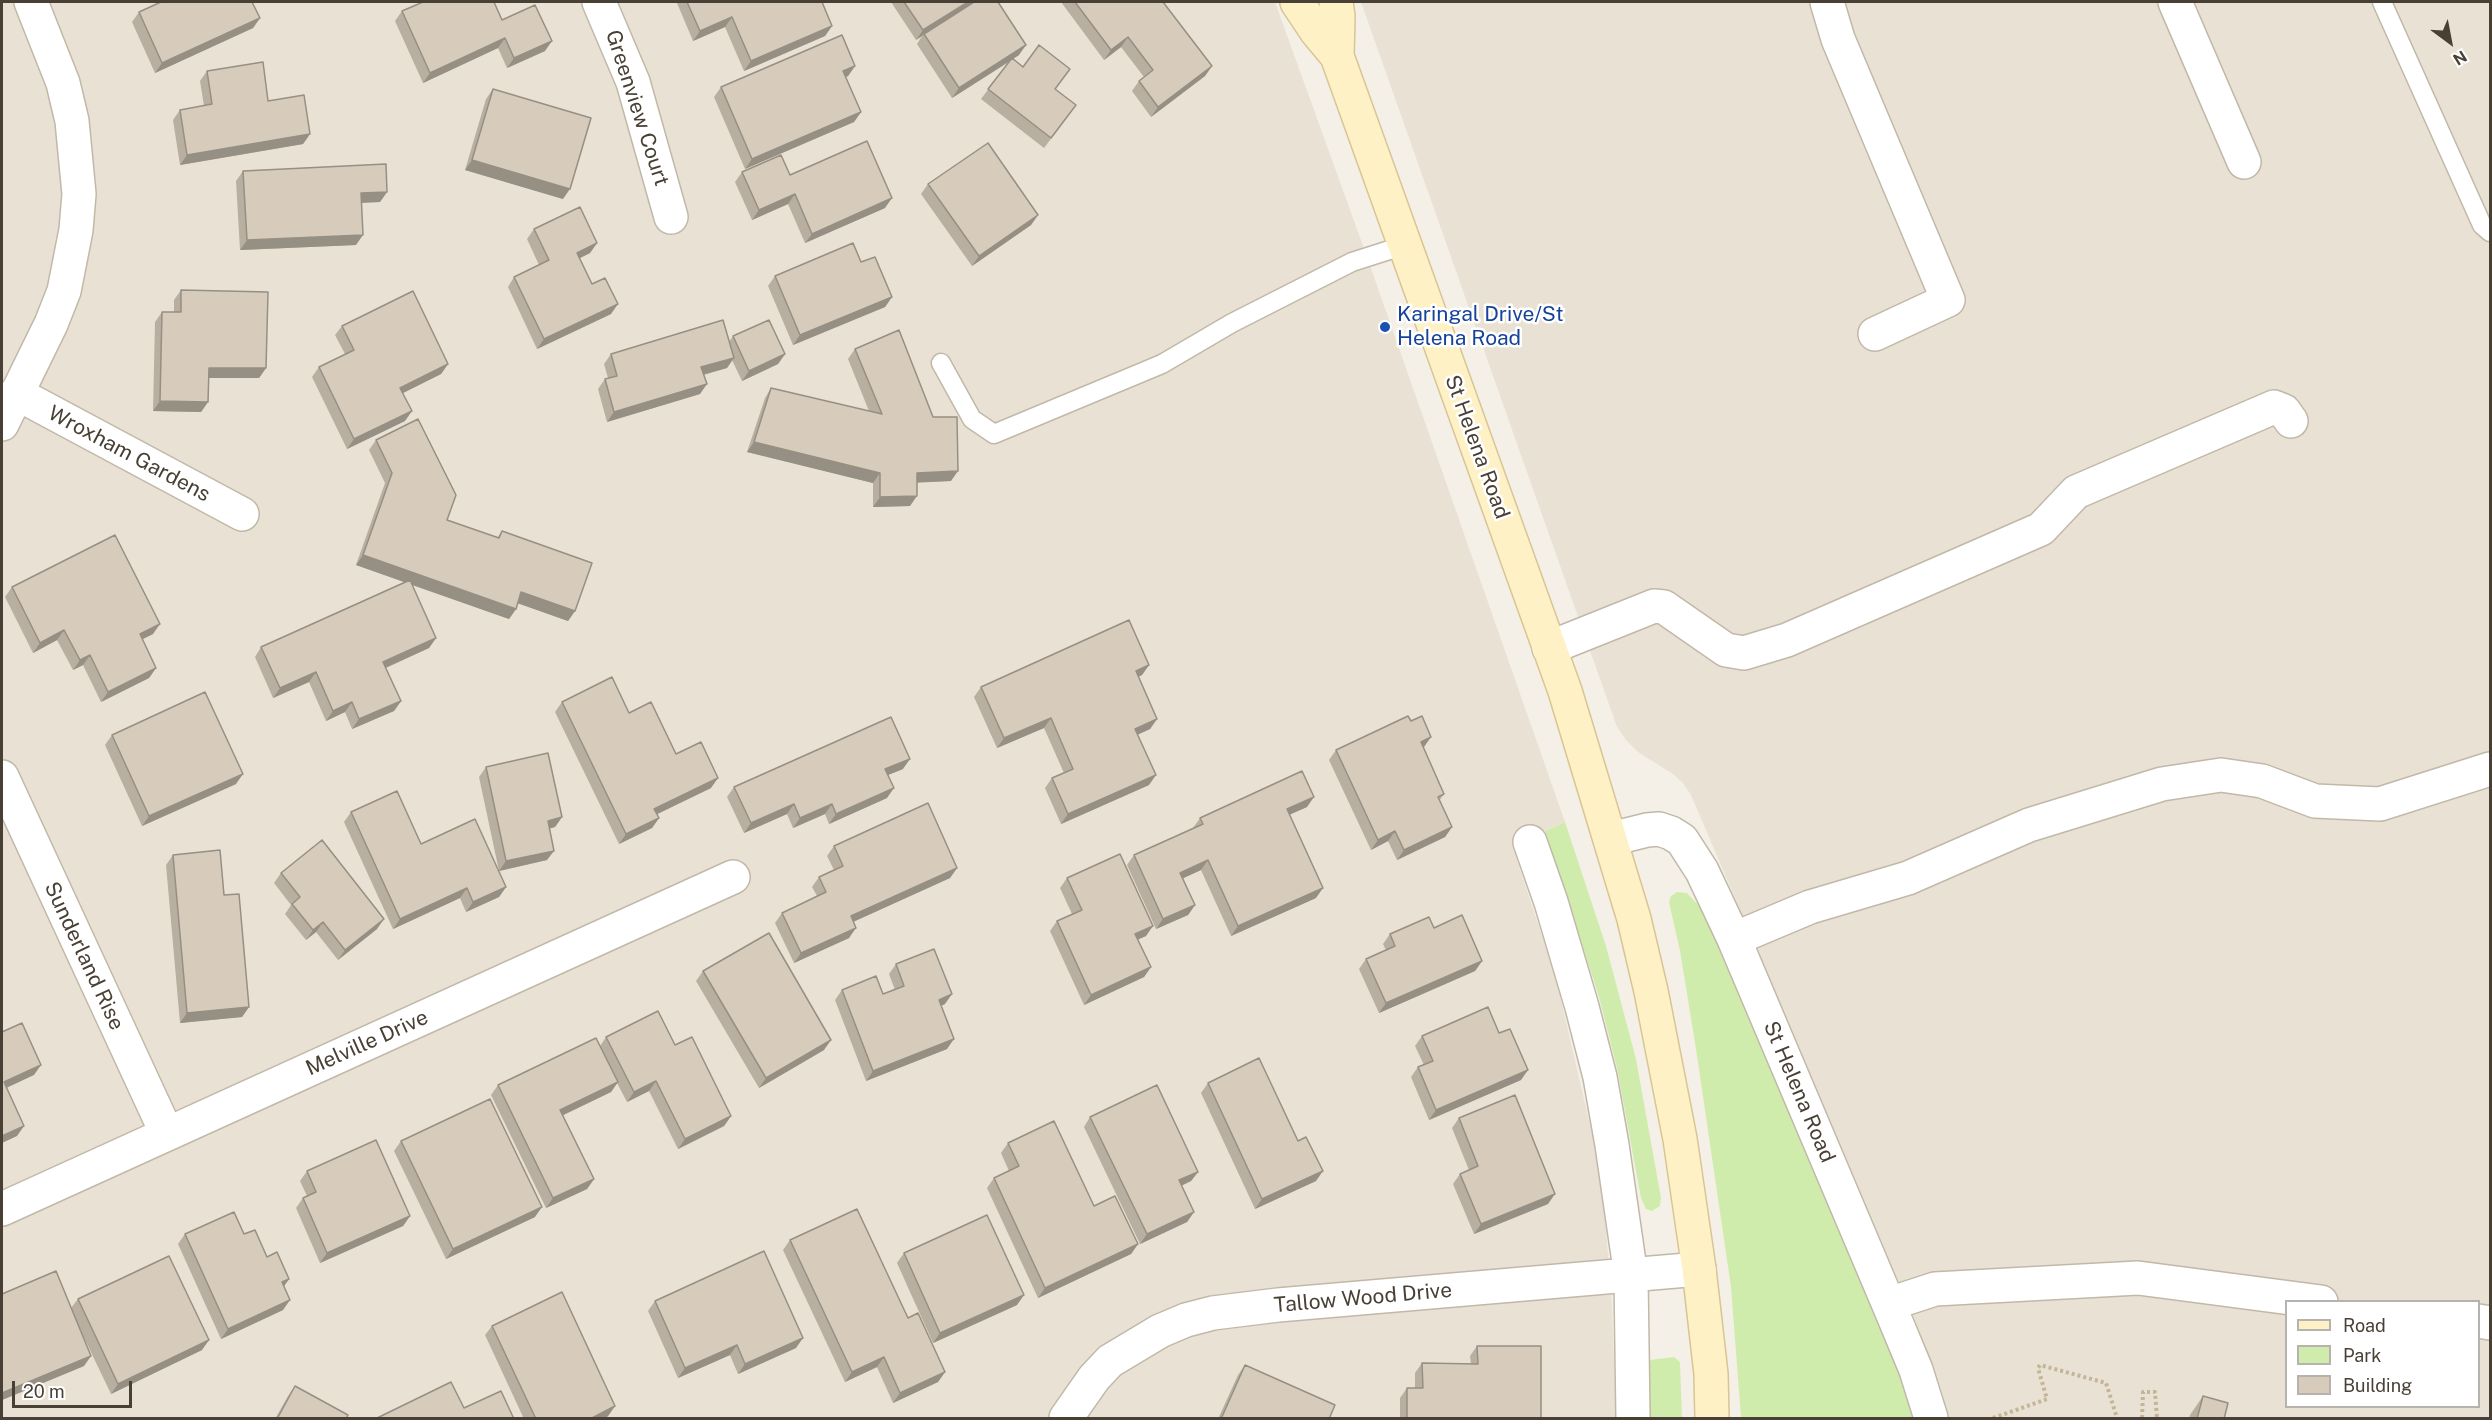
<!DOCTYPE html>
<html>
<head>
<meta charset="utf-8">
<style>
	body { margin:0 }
	#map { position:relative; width:2492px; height:1420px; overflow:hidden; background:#f4f0e7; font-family:"Public Sans",sans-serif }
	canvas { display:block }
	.frame { position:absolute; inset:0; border:3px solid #484035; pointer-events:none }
	.legend { position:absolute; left:2285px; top:1300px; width:195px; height:108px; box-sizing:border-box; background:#fff; border:2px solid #b6b3ae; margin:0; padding:8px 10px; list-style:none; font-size:18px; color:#484035 }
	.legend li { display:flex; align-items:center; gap:12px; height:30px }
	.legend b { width:30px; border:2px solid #b6b3ae }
	.north { position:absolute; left:2420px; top:12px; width:60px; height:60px; -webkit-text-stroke:4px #fff; paint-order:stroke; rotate:148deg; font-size:16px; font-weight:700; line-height:24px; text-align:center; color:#484035 }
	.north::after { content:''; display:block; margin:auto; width:21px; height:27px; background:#484035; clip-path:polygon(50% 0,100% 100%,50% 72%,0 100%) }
	.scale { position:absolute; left:12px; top:1381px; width:120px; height:27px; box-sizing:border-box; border:3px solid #484035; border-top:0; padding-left:8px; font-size:18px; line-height:21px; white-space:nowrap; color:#484035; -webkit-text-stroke:4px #fff; paint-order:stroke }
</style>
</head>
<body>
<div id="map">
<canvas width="2492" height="1420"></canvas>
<div class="frame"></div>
<ul class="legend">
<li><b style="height:8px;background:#fff1c6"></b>Road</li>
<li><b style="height:16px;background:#d0ecac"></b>Park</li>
<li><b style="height:16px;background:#d7ccbb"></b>Building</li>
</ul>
<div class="north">N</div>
<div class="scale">20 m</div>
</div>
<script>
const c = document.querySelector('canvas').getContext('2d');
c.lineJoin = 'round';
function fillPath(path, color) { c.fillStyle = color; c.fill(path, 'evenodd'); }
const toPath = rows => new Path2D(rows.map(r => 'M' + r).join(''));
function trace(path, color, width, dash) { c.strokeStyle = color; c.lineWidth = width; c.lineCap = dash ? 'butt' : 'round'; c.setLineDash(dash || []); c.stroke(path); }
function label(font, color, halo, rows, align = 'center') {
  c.font = font + ' "Public Sans",sans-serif'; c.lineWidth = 5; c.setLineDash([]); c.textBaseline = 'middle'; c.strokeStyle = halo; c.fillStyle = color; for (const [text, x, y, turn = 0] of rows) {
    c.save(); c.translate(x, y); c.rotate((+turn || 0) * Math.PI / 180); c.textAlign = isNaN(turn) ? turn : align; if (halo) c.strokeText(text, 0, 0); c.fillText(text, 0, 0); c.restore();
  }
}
fillPath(toPath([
	[2,2,1275,2,1366,254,1565,822,1512,845,1556,978,1593,1138,1604,1205,1612,1304,1616,1418,2,1418],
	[1361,2,2490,2,2490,1418,1949,1418,1939,1383,1912,1313,1691,795,1683,783,1673,774,1638,752,1626,740,1617,727],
	[2286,1302,2478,1302,2478,1406,2286,1406]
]), '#e9e2d4');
fillPath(toPath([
	[1565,822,1606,946,1636,1059,1661,1198,1660,1206,1652,1211,1646,1209,1641,1198,1617,1068,1599,997,1545,831],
	[1677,892,1687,893,1702,909,1902,1374,1914,1418,1741,1418,1731,1287,1696,1049,1680,951,1669,902,1671,896],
	[1674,1357,1680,1362,1682,1418,1648,1418,1647,1363,1650,1360]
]), '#d0ecac');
const service = toPath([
	[2382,2,2482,225,2490,232],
	[941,363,972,419,994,434,1162,364,1232,323,1352,262,1405,245]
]);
const minor = toPath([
	[599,2,633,82,671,217],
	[1827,2,1838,39,1948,300,1875,334],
	[2175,2,2244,162],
	[16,393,242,514],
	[2,424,51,324,64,291,76,230,79,194,72,121,63,83,31,2],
	[1549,648,1654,606,1664,607,1726,650,1744,653,1787,640,2041,529,2076,492,2274,407,2284,411,2291,421],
	[2,777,167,1134],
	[1611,839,1647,830,1659,829,1671,833,1682,840,1702,871,1734,939,1894,1317,1916,1370,1931,1418],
	[1530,842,1551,902,1582,1007,1600,1077,1612,1145,1631,1276,1633,1418],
	[1734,939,1810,907,1908,878,2029,825,2162,784,2221,775,2262,781,2315,801,2380,804,2490,769],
	[2,1209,733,877],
	[1889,1304,1935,1289,2138,1278,2321,1302],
	[2478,1321,2490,1323],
	[1066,1418,1094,1378,1110,1361,1160,1331,1186,1320,1213,1313,1278,1305,1699,1269]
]);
const secondary = toPath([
	[1297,2,1317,32,1337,56],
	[1336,2,1338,16,1337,56,1565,691,1634,919,1651,991,1680,1139,1699,1269,1711,1374,1712,1418]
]);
trace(service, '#c1b8a8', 21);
trace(minor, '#c1b8a8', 36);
trace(secondary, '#d8c593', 36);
trace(toPath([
	[1993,1418,2047,1399,2038,1368,2040,1365,2106,1383,2117,1418],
	[2142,1418,2143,1392,2155,1392,2157,1418]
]), '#c4b498', 4, [3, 3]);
trace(service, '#fff', 18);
trace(minor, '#fff', 33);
trace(secondary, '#fff1c6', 33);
fillPath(toPath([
	[678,2,822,2,832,26,825,36,744,71,725,27,693,41,677,3],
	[891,2,998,2,1019,55,1013,59,1055,89,1069,115,1044,148,981,99,1009,62,952,98,917,44,922,36,916,40],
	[1061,2,1163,2,1212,66,1205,76,1151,117,1132,91,1139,81,1144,77,1121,47,1104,60],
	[402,11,502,20,545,51,507,68,498,48,423,83,395,21],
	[139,12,260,18,253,28,155,73,132,22],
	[855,66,848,76,846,77,861,112,854,122,745,169,714,97,721,87],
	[207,71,268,101,310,134,303,144,180,165,173,120,180,110,204,106,200,81],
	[493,89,563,199,465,170,486,99],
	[243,171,387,192,380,202,361,203,356,245,240,250,236,181],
	[742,172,790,175,885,208,805,243,788,204,752,220,735,182],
	[928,184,1038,215,1031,225,972,266,921,194],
	[534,229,597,243,590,253,580,258,592,284,611,314,537,349,508,287,514,277,539,265,527,239],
	[861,262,892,297,885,307,793,345,768,286,775,276],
	[181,290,266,368,259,378,209,378,208,402,201,412,153,411,155,322,162,312,174,312,174,300],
	[342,326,448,364,441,374,403,393,405,421,347,449,312,377,319,367,345,354,335,335],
	[733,336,785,354,778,364,742,381,732,360,727,368,704,375,700,394,607,422,598,389,605,379,608,378,604,364,611,354,729,342],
	[855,349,951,481,917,482,910,506,873,507,873,483,747,452,765,398,771,388,869,411,848,359],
	[376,440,447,520,497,538,502,531,575,611,568,621,518,603,516,609,509,619,412,585,436,638,429,648,386,668,401,701,394,711,352,729,345,712,326,721,309,682,273,698,255,657,261,647,404,582,356,565,385,483,369,450],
	[12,587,153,634,142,639,156,668,149,678,101,702,83,665,73,670,57,640,33,653,5,597],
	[1149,665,1142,675,1138,677,1157,719,1150,729,1137,735,1149,785,1061,824,1045,788,1052,778,1064,773,1044,728,997,748,974,697,981,687],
	[562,702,629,713,676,754,711,788,657,814,659,818,652,828,619,844,555,712],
	[112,735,236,784,142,826,105,745],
	[1424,747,1424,748,1444,794,1439,801,1452,827,1445,837,1397,860,1388,841,1371,850,1329,760,1336,750],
	[486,767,562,817,555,827,549,828,547,860,499,871,479,777],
	[903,769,888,775,887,798,829,824,825,814,793,828,787,814,744,833,727,797,734,787],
	[1307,807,1290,814,1316,898,1231,936,1201,870,1183,878,1195,905,1188,915,1156,929,1127,865,1134,855,1193,828,1200,818],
	[351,812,421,844,506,887,499,897,466,912,460,898,393,929,344,822],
	[834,846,957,868,950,878,853,922,849,938,794,963,775,923,782,913,817,896,812,887,819,877,834,870,827,856],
	[173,855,224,895,249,1007,242,1017,180,1023,166,865],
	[281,873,377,929,338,960,316,932,306,940,285,914,291,905,274,883],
	[1067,878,1146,936,1138,939,1151,967,1144,977,1084,1005,1050,931,1057,921,1072,914,1060,888],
	[1390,934,1482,961,1475,971,1379,1013,1359,969,1366,959,1386,950,1383,944],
	[896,964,945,1004,941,1006,947,1049,866,1081,835,1000,842,990,883,994,895,990,889,974],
	[703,971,824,1050,759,1088,696,981],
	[1422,1036,1521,1080,1429,1120,1411,1077,1418,1067,1424,1065,1415,1046],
	[606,1037,675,1045,731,1116,724,1126,678,1149,649,1091,627,1102,617,1083,611,1092,563,1115,594,1179,587,1189,546,1208,491,1095,498,1085,600,1046],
	[1208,1083,1298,1141,1316,1181,1255,1209,1201,1093],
	[1090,1117,1198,1172,1191,1181,1181,1186,1194,1212,1187,1222,1140,1244,1084,1127],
	[1459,1118,1548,1204,1474,1234,1453,1184,1460,1174,1469,1170,1452,1128],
	[401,1141,535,1217,446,1259,394,1151],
	[1008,1143,1094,1206,1138,1244,1131,1254,1038,1298,987,1188,994,1178,1009,1171,1001,1153],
	[307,1171,410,1216,403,1226,320,1263,296,1208,303,1198,307,1196,300,1181],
	[185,1234,244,1234,289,1279,284,1286,283,1310,221,1339,178,1244],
	[790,1240,908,1318,945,1372,938,1382,893,1403,877,1367,845,1382,783,1250],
	[904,1253,1017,1305,933,1343,897,1263],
	[2,1294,71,1308,78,1299,202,1350,111,1394,78,1325,84,1366,2,1400],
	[655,1301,796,1348,738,1374,730,1355,678,1378,648,1311],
	[492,1326,615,1406,608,1416,604,1419,524,1419,485,1335],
	[1477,1346,1541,1419,1400,1419,1400,1398,1407,1388,1415,1388,1415,1373,1422,1363,1471,1364,1470,1356],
	[1245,1365,1329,1419,1218,1419,1238,1375],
	[295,1386,346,1419,275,1419,288,1396],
	[2203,1396,2224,1419,2189,1419,2190,1415]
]), '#b9afa1');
fillPath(toPath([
	[968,2,977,2,924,34,922,36,916,40,923,30],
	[732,17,725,27,693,41,700,31],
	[260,18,253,28,155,73,162,63],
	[832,26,825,36,744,71,751,61],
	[1128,37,1121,47,1104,60,1111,50],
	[505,38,498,48,423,83,430,73],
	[552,41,545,51,507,68,514,58],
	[1026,45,1019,55,952,98,959,88],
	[855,66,848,76,836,81,843,71],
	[1212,66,1205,76,1151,117,1158,107],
	[861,112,854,122,745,169,752,159],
	[310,134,303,144,180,165,187,155],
	[472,160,570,189,563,199,465,170],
	[387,192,380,202,354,203,361,193],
	[795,194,788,204,752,220,759,210],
	[892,198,885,208,805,243,812,234],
	[1038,215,1031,225,972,266,979,256],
	[363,235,356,245,240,250,247,240],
	[597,243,590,253,570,263,577,253],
	[892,297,885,307,793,345,800,335],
	[618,304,611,314,537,349,544,339],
	[785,354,778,364,742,381,749,371],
	[734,358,727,368,694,377,701,367],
	[448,364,441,374,393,398,400,388],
	[209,368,266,368,259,378,202,378],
	[707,384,700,394,607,422,614,412],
	[160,401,208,402,201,412,153,411],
	[412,411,405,421,347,449,354,439],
	[754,442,880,473,873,483,747,452],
	[958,471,951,481,910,483,917,473],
	[917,496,910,506,873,507,880,497],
	[363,555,516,609,509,619,356,565],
	[521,592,575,611,568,621,514,602],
	[160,624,153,634,133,644,140,634],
	[64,630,57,640,33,653,40,643],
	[436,638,429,648,376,672,383,662],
	[90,655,83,665,73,670,80,660],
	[1149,665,1142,675,1129,681,1136,671],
	[156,668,149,678,101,702,108,692],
	[316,672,309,682,273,698,280,688],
	[401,701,394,711,352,729,359,719],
	[352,702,345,712,326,721,333,711],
	[1051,718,1044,728,997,748,1004,738],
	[1157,719,1150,729,1128,739,1135,729],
	[1431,737,1424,747,1414,752,1421,742],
	[910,759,903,769,878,779,885,769],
	[243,774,236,784,142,826,149,816],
	[1156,775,1149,785,1061,824,1068,814],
	[718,778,711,788,647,819,654,809],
	[894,788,887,798,829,824,836,814],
	[1314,797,1307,807,1280,819,1287,809],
	[794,804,787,814,744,833,751,823],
	[832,804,825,814,793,828,800,818],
	[562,817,555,827,541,831,548,821],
	[659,818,652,828,619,844,626,834],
	[1452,827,1445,837,1397,860,1404,850],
	[1395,831,1388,841,1371,850,1378,840],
	[554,851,547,860,499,871,506,861],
	[1208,860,1201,870,1173,883,1180,873],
	[957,868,950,878,844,926,851,916],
	[506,887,499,897,466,912,473,902],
	[467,888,460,898,393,929,400,919],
	[1323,888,1316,898,1231,936,1238,926],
	[1195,905,1188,915,1156,929,1163,919],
	[384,919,377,929,338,960,345,950],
	[323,922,316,932,306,940,313,930],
	[1153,926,1146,936,1128,944,1135,934],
	[856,928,849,938,794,963,801,953],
	[1482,961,1475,971,1379,1013,1386,1003],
	[1151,967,1144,977,1084,1005,1091,995],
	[952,994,945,1004,932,1010,939,1000],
	[249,1007,242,1017,180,1023,187,1013],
	[954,1039,947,1049,866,1081,873,1071],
	[831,1040,824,1050,759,1088,766,1078],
	[41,1065,34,1075,2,1090,4,1082],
	[1528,1070,1521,1080,1429,1120,1436,1110],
	[656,1081,649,1091,627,1102,634,1092],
	[618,1082,611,1092,553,1120,560,1110],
	[731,1116,724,1126,678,1149,685,1139],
	[24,1126,17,1136,2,1143,2,1136],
	[1323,1171,1316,1181,1255,1209,1262,1199],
	[1198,1172,1191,1181,1172,1190,1179,1180],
	[594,1179,587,1189,546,1208,553,1198],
	[1555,1194,1548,1204,1474,1234,1481,1224],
	[542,1207,535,1217,446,1259,453,1249],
	[1194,1212,1187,1222,1140,1244,1147,1234],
	[410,1216,403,1226,320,1263,327,1253],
	[1138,1244,1131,1254,1038,1298,1045,1288],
	[289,1279,282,1289,282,1282],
	[1024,1295,1017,1305,933,1343,940,1333],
	[290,1300,283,1310,221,1339,228,1329],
	[803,1338,796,1348,738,1374,745,1364],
	[209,1340,202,1350,111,1394,118,1384],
	[737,1345,730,1355,678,1378,685,1368],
	[91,1356,84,1366,2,1400,2,1393],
	[884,1357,877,1367,845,1382,852,1372],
	[945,1372,938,1382,893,1403,900,1393],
	[615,1406,608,1416,604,1419,590,1419]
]), '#968f83');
const building = toPath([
	[161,2,252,2,260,18,162,63,139,12,161,2],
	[423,2,494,2,502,20,535,5,552,41,514,58,505,38,430,73,402,11,423,2],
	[687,2,822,2,832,26,751,61,732,17,700,31,687,2],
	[904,2,968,2,923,30,904,2],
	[974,2,998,2,1026,45,959,88,924,34,974,2],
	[1075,2,1163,2,1212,66,1158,107,1139,81,1153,70,1128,37,1111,50,1075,2],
	[842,35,855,66,843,71,861,112,752,159,721,87,842,35],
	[1039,45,1070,69,1055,89,1076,105,1051,138,988,89,1012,58,1023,67,1039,45],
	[263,62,268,101,304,95,310,134,187,155,180,110,212,104,207,71,263,62],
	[493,89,591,118,570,189,472,160,493,89],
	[867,141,892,198,812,234,795,194,759,210,742,172,781,155,790,175,867,141],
	[988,143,1038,215,979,256,928,184,988,143],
	[386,164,387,192,361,193,363,235,247,240,243,171,386,164],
	[580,207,597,243,577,253,592,284,605,278,618,304,544,339,514,277,549,260,534,229,580,207],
	[853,243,861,262,875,257,892,297,800,335,775,276,853,243],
	[181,290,268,292,266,368,209,368,208,402,160,401,162,312,181,312,181,290],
	[413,291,448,364,400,388,412,411,354,439,319,367,354,350,342,326,413,291],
	[723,320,734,358,701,367,707,384,614,412,605,379,617,376,611,354,723,320],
	[769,320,785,354,749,371,733,336,769,320],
	[899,330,933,417,957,417,958,471,917,473,917,496,880,497,880,473,754,442,771,388,882,414,855,349,899,330],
	[418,419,456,495,447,520,499,538,502,531,592,563,575,611,521,592,516,609,363,555,392,473,376,440,418,419],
	[115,535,160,624,140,634,156,668,108,692,90,655,80,660,64,630,40,643,12,587,115,535],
	[410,580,436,638,383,662,401,701,359,719,352,702,333,711,316,672,280,688,261,647,410,580],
	[1129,620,1149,665,1136,671,1157,719,1135,729,1156,775,1068,814,1052,778,1073,769,1051,718,1004,738,981,687,1129,620],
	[612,677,629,713,651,702,676,754,701,742,718,778,654,809,659,818,626,834,562,702,612,677],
	[205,692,243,774,149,816,112,735,205,692],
	[1408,716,1411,721,1422,716,1431,737,1421,742,1444,794,1438,797,1452,827,1404,850,1395,831,1378,840,1336,750,1408,716],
	[891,717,910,759,885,769,894,788,836,814,832,804,800,818,794,804,751,823,734,787,891,717],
	[548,753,562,817,548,821,554,851,506,861,486,767,548,753],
	[1302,771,1314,797,1287,809,1323,888,1238,926,1208,860,1180,873,1195,905,1163,919,1134,855,1203,824,1200,818,1302,771],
	[397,791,421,844,475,819,506,887,473,902,467,888,400,919,351,812,397,791],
	[928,803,957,868,851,916,856,928,801,953,782,913,826,892,819,877,843,866,834,846,928,803],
	[322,840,384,919,345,950,323,922,313,930,292,904,300,897,281,873,322,840],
	[220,850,224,895,239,894,249,1007,187,1013,173,855,220,850],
	[1120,854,1153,926,1135,934,1151,967,1091,995,1057,921,1082,910,1067,878,1120,854],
	[1462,915,1482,961,1386,1003,1366,959,1395,946,1390,934,1429,917,1434,928,1462,915],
	[769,933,831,1040,766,1078,703,971,769,933],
	[934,949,952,994,939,1000,954,1039,873,1071,842,990,876,976,883,994,904,986,896,964,934,949],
	[1488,1007,1499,1033,1510,1029,1528,1070,1436,1110,1418,1067,1433,1061,1422,1036,1488,1007],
	[658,1011,675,1045,692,1037,731,1116,685,1139,656,1081,634,1092,606,1037,658,1011],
	[22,1023,41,1065,4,1082,24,1126,2,1136,2,1032,22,1023],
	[596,1038,618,1082,560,1110,594,1179,553,1198,498,1085,596,1038],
	[1259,1058,1298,1141,1306,1137,1323,1171,1262,1199,1208,1083,1259,1058],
	[1157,1085,1198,1172,1179,1180,1194,1212,1147,1234,1090,1117,1157,1085],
	[1515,1095,1555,1194,1481,1224,1460,1174,1478,1166,1459,1118,1515,1095],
	[490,1099,542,1207,453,1249,401,1141,490,1099],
	[1054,1121,1094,1206,1115,1196,1138,1244,1045,1288,994,1178,1019,1166,1008,1143,1054,1121],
	[376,1140,410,1216,327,1253,303,1198,316,1192,307,1171,376,1140],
	[857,1209,908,1318,918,1313,945,1372,900,1393,884,1357,852,1372,790,1240,857,1209],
	[234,1212,244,1234,255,1230,267,1257,277,1252,289,1279,282,1282,290,1300,228,1329,185,1234,234,1212],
	[987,1215,1024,1295,940,1333,904,1253,987,1215],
	[764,1251,803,1338,745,1364,737,1345,685,1368,655,1301,764,1251],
	[169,1256,209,1340,118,1384,78,1299,169,1256],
	[56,1271,91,1356,2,1393,2,1294,56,1271],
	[562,1292,615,1406,590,1419,536,1419,492,1326,562,1292],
	[1477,1346,1541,1346,1541,1419,1407,1419,1407,1388,1423,1388,1422,1363,1478,1364,1477,1346],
	[1245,1365,1335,1405,1329,1419,1221,1419,1245,1365],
	[451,1382,464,1408,501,1391,514,1419,375,1419,451,1382],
	[295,1386,348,1415,346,1419,277,1419,295,1386],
	[2203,1396,2228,1403,2224,1419,2197,1419,2203,1396]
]);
fillPath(building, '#d7ccbb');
trace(building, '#968f83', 1.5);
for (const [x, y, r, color] of [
	[1385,327,6,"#1a4fb4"]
]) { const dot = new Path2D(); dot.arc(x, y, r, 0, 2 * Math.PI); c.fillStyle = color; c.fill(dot); trace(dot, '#fff', 2); }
label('21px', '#484035', '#fff', [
	["Greenview Court",637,108,72],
	["St Helena Road",1477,447,70],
	["Wroxham Gardens",129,454,28],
	["Sunderland Rise",84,956,65],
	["Melville Drive",367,1043,-24],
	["St Helena Road",1799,1092,67],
	["Tallow Wood Drive",1363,1298,-5]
]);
label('21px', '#164399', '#fff', [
	["Karingal Drive/St",1397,315],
	["Helena Road",1397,339]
], 'left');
</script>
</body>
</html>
